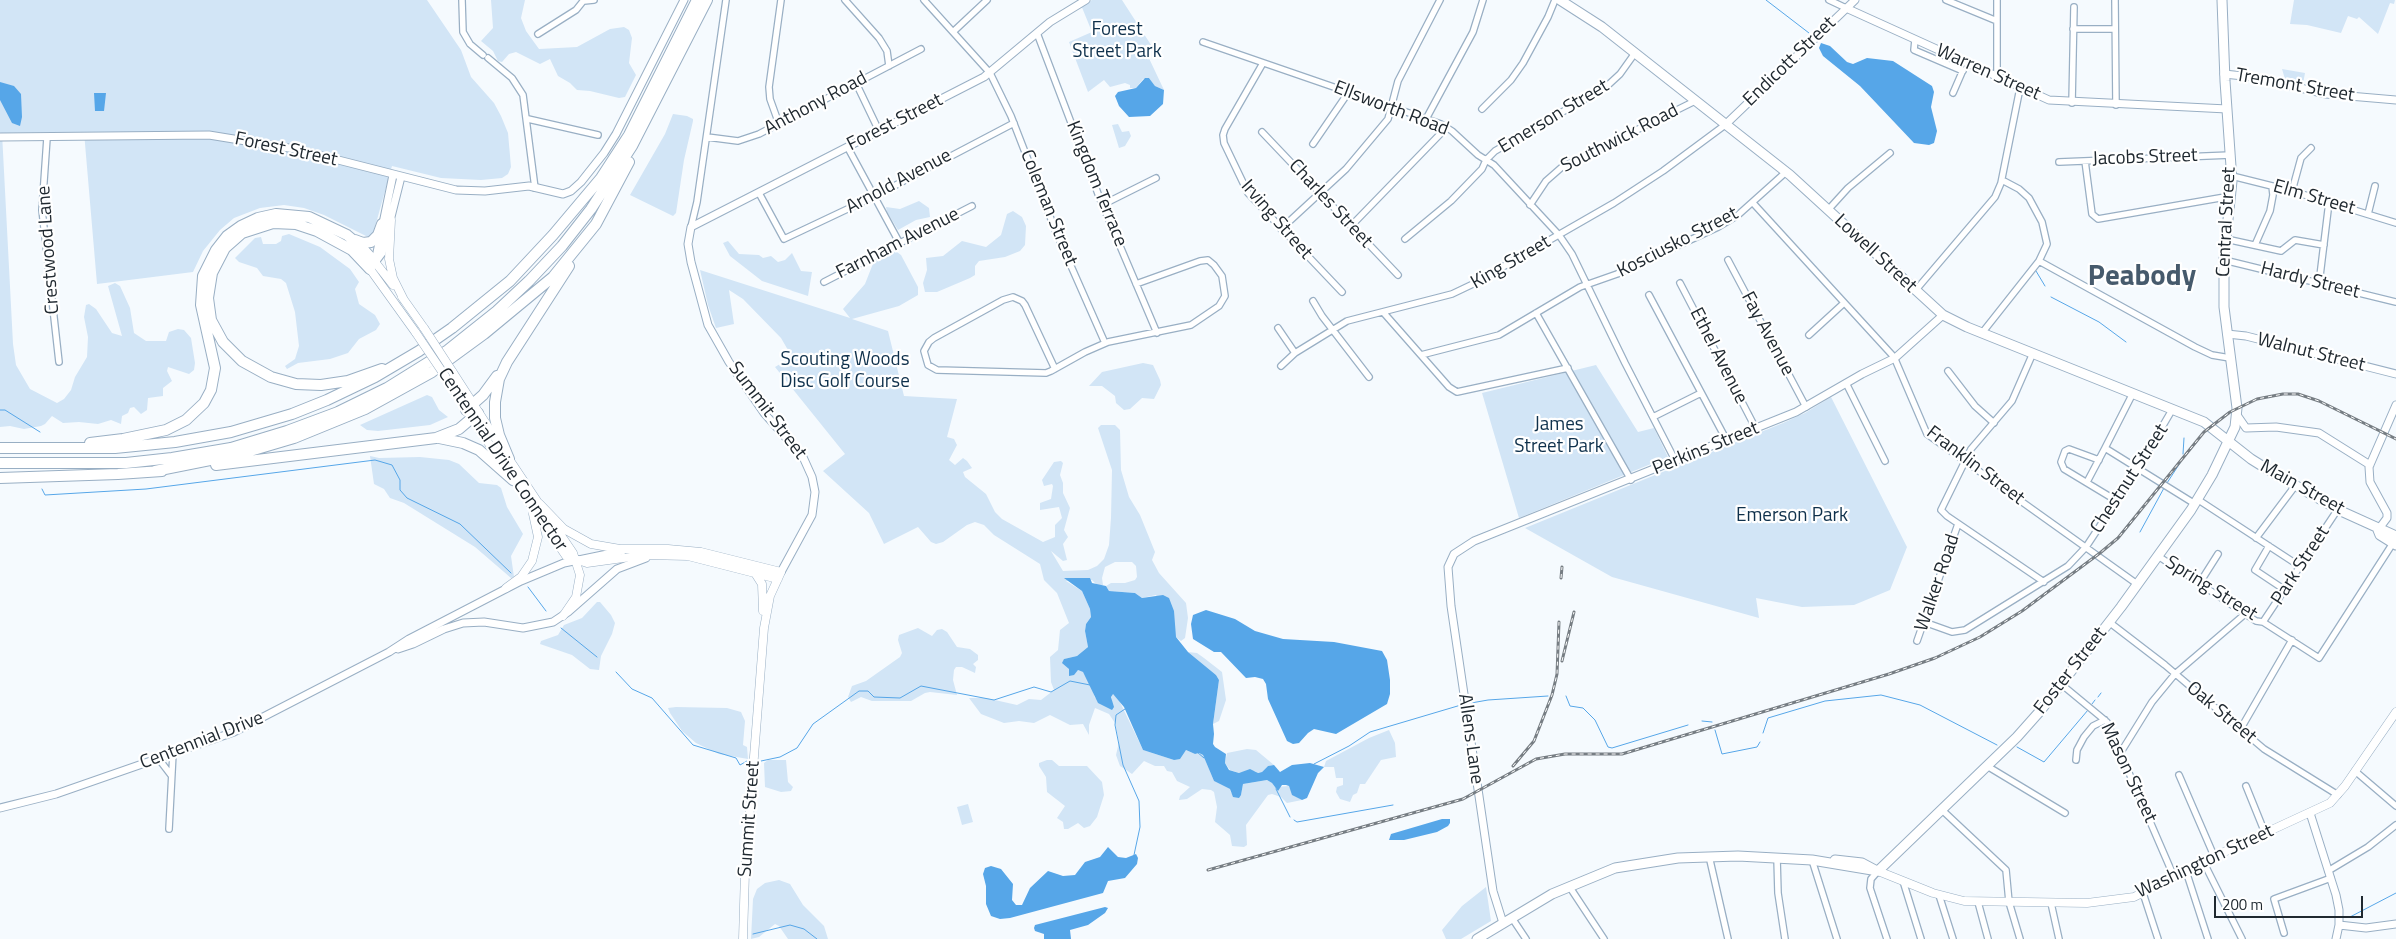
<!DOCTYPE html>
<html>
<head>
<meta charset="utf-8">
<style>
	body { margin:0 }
	#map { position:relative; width:2396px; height:939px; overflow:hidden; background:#f5fafe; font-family:"Titillium Web",sans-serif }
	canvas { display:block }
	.scale { position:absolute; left:2214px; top:896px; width:149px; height:22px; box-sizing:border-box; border:2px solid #202930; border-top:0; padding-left:6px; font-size:15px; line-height:18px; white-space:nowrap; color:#202930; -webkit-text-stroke:4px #fff; paint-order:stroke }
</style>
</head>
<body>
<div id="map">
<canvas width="2396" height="939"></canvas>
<div class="scale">200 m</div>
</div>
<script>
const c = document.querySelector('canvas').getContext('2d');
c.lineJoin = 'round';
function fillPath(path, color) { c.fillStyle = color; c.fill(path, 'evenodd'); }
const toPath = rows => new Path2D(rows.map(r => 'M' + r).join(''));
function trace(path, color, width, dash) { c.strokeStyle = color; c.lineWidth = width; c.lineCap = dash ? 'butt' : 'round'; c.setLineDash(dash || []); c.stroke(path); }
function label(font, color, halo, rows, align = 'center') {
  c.font = font + ' "Titillium Web",sans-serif'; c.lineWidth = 4.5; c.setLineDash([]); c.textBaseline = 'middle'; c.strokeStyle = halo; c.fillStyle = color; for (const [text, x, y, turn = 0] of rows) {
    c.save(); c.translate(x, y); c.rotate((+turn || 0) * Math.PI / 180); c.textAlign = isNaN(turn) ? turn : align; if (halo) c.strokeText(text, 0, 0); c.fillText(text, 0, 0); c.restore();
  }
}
fillPath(toPath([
	[0,0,427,0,461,50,471,77,494,103,501,116,508,133,511,167,508,174,502,178,481,180,441,178,392,166,373,234,368,237,324,215,304,208,284,205,260,208,234,218,220,230,203,251,193,272,97,284,84,132,2,133,13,344,16,365,30,389,57,403,64,399,71,390,75,377,87,357,88,337,84,317,86,305,89,304,96,309,112,333,122,336,108,286,115,283,120,286,130,308,134,333,146,341,166,341,169,332,178,329,184,330,191,338,195,363,194,370,189,374,168,367,167,371,172,381,163,388,163,396,148,398,147,410,141,414,134,407,130,408,128,413,122,416,121,424,111,420,98,424,79,422,63,423,52,416,45,424,41,426,24,429,10,426,0,427],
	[491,0,525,0,521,18,526,31,539,49,577,47,610,29,624,27,629,30,632,38,629,63,636,75,625,97,619,98,590,91,577,90,570,83,558,76,550,59,540,64,516,52,509,54,502,62,498,61,493,51,481,41,493,28],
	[1092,0,1122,0,1153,48,1146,52,1164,90,1155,86,1149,78,1143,79,1136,88,1130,88,1130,85,1125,83,1110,87,1104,80,1088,92,1069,42,1092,32,1081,5],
	[2294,0,2395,0,2394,4,2390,3,2378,34,2359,17,2357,19,2348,16,2341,33,2307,25,2290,24],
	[2282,69,2305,73,2303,84,2285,79],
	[673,114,687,116,693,119,693,121,684,160,676,213,673,216,630,195,665,134],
	[1118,124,1122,132,1129,131,1131,136,1125,146,1119,148,1112,125],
	[919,201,929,208,930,217,916,220,898,230,887,212,886,207,900,209],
	[1013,211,1022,217,1026,226,1025,245,1020,251,1005,257,979,261,975,266,975,275,970,278,937,292,925,292,923,283,927,270,926,258,943,256,962,241,986,247,1001,235,1007,214],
	[289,234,320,247,350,269,359,282,355,289,359,304,375,315,380,324,376,330,359,339,348,353,330,359,298,363,287,369,285,366,295,359,299,346,295,312,286,283,281,279,263,276,257,268,239,262,235,258,255,238,261,237,263,244,276,244,281,241,282,236],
	[728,241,739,254,759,255,763,258,771,256,778,262,785,260,792,253,801,271,812,272,808,296,762,281,730,256,723,243],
	[885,249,894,250,901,255,918,287,918,295,899,306,852,319,888,331,904,396,957,399,947,437,954,439,957,445,949,460,955,465,963,458,967,461,972,468,963,472,965,477,986,494,995,512,1002,519,1043,542,1055,537,1055,525,1062,518,1059,507,1040,510,1040,503,1051,499,1053,486,1052,484,1044,486,1042,480,1054,462,1061,461,1063,463,1060,475,1063,483,1063,493,1070,508,1064,530,1068,537,1063,544,1067,560,1063,561,1051,551,1063,571,1088,570,1097,566,1104,559,1109,545,1111,518,1112,470,1098,428,1101,425,1115,425,1120,430,1121,470,1129,497,1140,515,1155,552,1152,560,1159,573,1186,603,1188,618,1185,638,1181,641,1176,637,1156,595,1142,598,1135,593,1109,591,1106,586,1111,583,1125,583,1135,580,1137,577,1136,566,1132,562,1115,562,1105,567,1102,578,1103,585,1097,585,1092,580,1066,581,1082,591,1090,609,1091,617,1086,624,1085,631,1088,647,1077,656,1064,659,1071,673,1078,670,1083,672,1092,688,1095,698,1112,702,1111,694,1113,694,1119,700,1143,750,1174,760,1186,750,1195,754,1198,753,1203,755,1214,781,1230,789,1231,793,1241,795,1243,784,1267,780,1272,783,1275,787,1289,786,1293,795,1302,800,1287,803,1281,797,1272,794,1268,795,1246,825,1247,845,1244,847,1232,846,1230,835,1215,822,1217,807,1214,792,1211,790,1202,789,1187,799,1179,800,1180,796,1190,787,1177,781,1172,772,1167,771,1164,766,1155,766,1144,761,1132,774,1120,766,1116,755,1119,742,1115,723,1109,714,1095,708,1089,725,1089,735,1083,724,1070,725,1050,715,1034,723,1019,721,1004,723,981,714,969,698,986,698,1017,705,1029,699,1041,700,1054,690,1051,682,1050,657,1058,650,1060,630,1069,623,1057,593,1044,580,1040,564,994,535,984,525,975,522,967,525,943,542,936,544,931,542,918,527,884,544,869,513,823,471,845,454,775,367,792,357,781,338,743,299,729,290,734,324,716,328,708,305,700,270,850,318,843,309,865,284,876,256],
	[1143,363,1153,365,1160,380,1161,385,1154,399,1142,398,1130,409,1124,410,1116,403,1115,396,1102,386,1089,386,1102,372],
	[1596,365,1638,432,1654,428,1668,457,1519,518,1482,393],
	[427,395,432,397,439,410,448,417,430,425,378,431,367,430,360,425],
	[1831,397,1907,547,1890,590,1854,605,1802,607,1756,598,1759,618,1612,577,1525,528,1783,423,1805,413],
	[370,456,379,458,420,457,449,460,459,464,479,483,497,485,501,488,507,507,523,534,511,556,514,577,511,578,475,547,404,503,390,498,384,489,374,484],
	[597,602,600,602,611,615,615,623,612,634,601,656,599,670,590,669,572,655,540,644,541,641,558,635,564,625,582,618],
	[918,628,932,636,937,630,942,629,947,632,957,647,970,649,978,655,978,660,973,664,976,667,975,673,962,667,956,667,954,670,953,680,957,695,930,692,925,693,911,701,872,701,861,697,851,702,848,697,852,686,866,681,900,657,902,653,898,640,899,635],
	[1188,652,1197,653,1204,658,1222,672,1226,700,1219,721,1213,724,1219,680,1216,675],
	[676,707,727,708,741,712,745,721,743,745,747,747,748,759,719,754,696,743,682,731,670,713,668,708],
	[1389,730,1395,743,1396,757,1381,760,1365,784,1360,784,1357,793,1353,795,1350,802,1340,799,1336,792,1337,787,1343,785,1343,778,1336,778,1334,767,1324,767,1326,761,1369,738],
	[1247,749,1256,750,1274,765,1268,766,1262,772,1257,773,1255,771,1239,773,1230,770,1225,763,1227,753],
	[768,760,786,760,788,782,793,787,791,791,781,792,765,787,764,763],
	[1047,760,1052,760,1059,766,1087,766,1102,782,1104,795,1097,817,1090,826,1084,828,1078,823,1068,829,1064,829,1063,822,1057,818,1065,806,1047,792,1046,777,1039,766,1039,763],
	[968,804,973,822,962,825,957,807],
	[779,880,790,884,803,905,824,926,828,939,788,939,779,926,775,924,759,937,751,939,753,899,757,889,765,883],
	[1486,887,1491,921,1461,939,1446,939,1442,930,1462,906]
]), '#d2e5f6');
fillPath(toPath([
	[1821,43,1830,46,1847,62,1853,64,1867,58,1893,61,1932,86,1934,92,1931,107,1937,131,1934,143,1929,145,1914,143,1860,86,1823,56,1819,48],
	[1145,78,1149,78,1155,86,1164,90,1163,104,1150,116,1129,117,1119,106,1115,96,1118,92,1136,88],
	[0,82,14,86,21,94,22,117,20,126,12,123,0,100],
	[94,93,106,93,104,111,95,111],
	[1064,578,1090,578,1092,583,1106,586,1109,591,1135,593,1142,598,1163,595,1169,598,1174,611,1176,637,1188,652,1216,675,1219,680,1213,724,1214,734,1213,744,1215,747,1226,754,1225,763,1229,770,1239,773,1250,769,1258,773,1262,772,1268,766,1274,765,1280,772,1292,765,1310,763,1324,767,1318,773,1307,798,1302,800,1292,795,1289,786,1286,785,1282,785,1278,791,1272,783,1267,780,1243,784,1241,795,1239,798,1233,797,1230,789,1214,781,1203,755,1199,753,1195,754,1186,750,1180,759,1174,760,1143,750,1124,707,1113,694,1111,697,1114,707,1112,710,1098,703,1083,672,1078,670,1074,675,1069,676,1069,669,1062,663,1064,659,1077,656,1088,647,1085,631,1086,624,1091,617,1090,609,1082,591],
	[1206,610,1235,619,1255,631,1283,639,1334,642,1382,651,1387,660,1390,680,1390,694,1387,704,1336,734,1314,729,1308,733,1299,743,1293,744,1287,741,1268,699,1266,684,1263,679,1255,677,1246,678,1221,652,1214,652,1193,639,1191,624,1193,615],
	[1442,819,1450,819,1450,823,1448,826,1437,832,1404,840,1389,840,1391,834],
	[1108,847,1118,857,1126,858,1136,854,1138,858,1137,864,1125,878,1108,881,1103,893,1010,918,1000,919,991,916,986,904,986,886,983,874,985,868,991,866,1001,869,1013,884,1012,900,1016,905,1022,905,1030,888,1048,871,1063,876,1075,875,1085,862,1100,857],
	[1105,907,1108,908,1105,913,1088,925,1070,930,1071,939,1044,939,1044,934,1035,931,1034,928,1035,925]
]), '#56a6e8');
trace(toPath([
	[1766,0,1809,33],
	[2036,271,2045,286],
	[2051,297,2099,322,2126,342],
	[0,410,5,410,40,432],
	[2183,454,2184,438],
	[2167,483,2180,463],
	[42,489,45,495,146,489,375,460,392,465,400,480,400,490,407,498,460,524,511,573],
	[2140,532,2164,488],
	[528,587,546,611],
	[561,628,597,657],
	[616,672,632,689,652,698,693,745,736,758,740,765,747,761],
	[1566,696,1570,706,1583,708,1595,720,1608,747,1612,748,1688,725],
	[2098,697,2101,693],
	[1471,703,1488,700,1548,696],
	[2092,704,2095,700],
	[1125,709,1116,715,1115,725,1123,765,1139,801,1140,827,1134,855],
	[1702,721,1712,722],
	[1715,730,1722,754,1757,747,1760,742],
	[1763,733,1768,718,1825,701,1881,695,1920,705,1997,745],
	[2017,747,2044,762,2088,710],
	[1197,752,1204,758],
	[761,761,780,757,797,748,813,724,859,691,868,691,874,697,900,698,921,686,994,700,1034,687,1051,692,1070,681,1090,685],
	[1314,764,1349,746,1370,732,1461,705],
	[1276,789,1290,817],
	[1294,820,1297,822,1393,805],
	[2350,917,2396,893],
	[753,934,790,925,804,929,817,939]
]), '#56a6e8', 1);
const minor = toPath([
	[462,0,463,32,470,44,483,55],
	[845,0,879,38,887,51,889,66],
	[924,0,990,73,1011,116,1056,232,1105,343],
	[1829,0,1846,8],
	[1946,0,1997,21,1997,78],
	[1997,0,1997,21],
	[2115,0,2116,105],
	[584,1,594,0],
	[2073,29,2115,29],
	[954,31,987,0],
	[1037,33,1100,199,1157,333],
	[538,34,576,10,584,0],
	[1915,40,1914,50,1963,71],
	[1203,42,1441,124,1452,131,1478,155,1494,165,1559,235,1572,254,1625,363,1676,462],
	[488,58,512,78,523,95,535,188],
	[1263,63,1225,129,1223,135,1224,143,1248,193,1342,292],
	[856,83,879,131],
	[1953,93,1963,70],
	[2072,103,2074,7],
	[1482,109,1511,80,1523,63,1548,17,1555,0],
	[528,119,598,135],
	[1426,119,1473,32,1483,0],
	[779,124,770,99,769,87,781,0],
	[1262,132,1398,275],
	[707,137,738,141,759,134,921,49],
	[47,138,42,210,59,362],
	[1313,144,1348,93],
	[848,148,899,242],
	[2085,161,2092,214,2098,219,2231,196],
	[2059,162,2231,155],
	[2232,176,2292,191,2396,223],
	[2292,191,2301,158,2311,148],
	[759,193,784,239,875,196,1014,123],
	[1753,203,1894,357,1927,434,2137,584],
	[1102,205,1156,178],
	[1530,205,1546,181,1562,167,1695,101],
	[1828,210,1848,188,1890,153],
	[2368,214,2375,186],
	[1351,226,1447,127],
	[691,227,697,202,726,0],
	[1281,229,1346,169,1388,119,1398,81,1440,0],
	[1405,239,1451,201,1482,169,1486,160,1495,151,1607,86,1620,74,1635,53],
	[2226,239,2281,251,2295,240,2324,245],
	[2255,245,2270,211,2273,195,2272,186],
	[1728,260,1806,407],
	[2224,260,2396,302],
	[2039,261,2195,347,2212,355,2230,358],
	[824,282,972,206],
	[1680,283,1756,429],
	[2319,284,2329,202],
	[1915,291,1995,197,2001,183,2020,88],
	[1649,295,1727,441],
	[1313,301,1322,316,1369,377],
	[1383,312,1449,387,1457,392,1568,368],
	[1536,313,1631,480],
	[1278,328,1295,353],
	[1982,333,2039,261,2047,244,2042,222,2029,198,2019,189,2002,180],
	[1809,335,1844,303],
	[2033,353,2012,401,1971,449,1941,510,1947,516,2044,582],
	[1421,355,1499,335,1580,287,1617,274,1718,227,1738,215,1786,172],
	[1281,366,1295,353,1347,321,1452,294,1473,284,1614,203,1663,171,1725,125],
	[1055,369,1025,305,1022,301,1013,297,1003,300,934,338,929,342,924,351,928,365,937,370,1046,373,1051,371,1085,352,1108,342,1191,325,1219,306,1225,296,1222,276,1214,265,1208,260,1200,261,1136,284],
	[1948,371,1975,406,1994,423],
	[1846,383,1885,461],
	[2132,395,2105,448,2195,504],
	[1653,417,1701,393],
	[2099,460,2069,449,2065,451,2061,462,2064,469,2117,501],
	[2087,482,2105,448],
	[2197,499,2301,567],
	[2256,538,2295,486],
	[2269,546,2255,570,2285,590],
	[2158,556,2256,621,2263,622,2319,658,2393,543],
	[2199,584,2218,554],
	[1924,622,1952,632,1965,630,2068,566,2086,547,2138,468,2172,410],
	[2109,622,2165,665,2264,749,2338,795],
	[2263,622,2338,509],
	[1917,641,1958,524],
	[2061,684,2107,722,2174,877],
	[2240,730,2292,640],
	[2121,752,2152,702,2175,674,2245,614],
	[158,758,171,775],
	[2076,760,2077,750,2084,737,2093,726,2105,720],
	[1987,766,2065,813],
	[2355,771,2396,806],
	[2179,775,2214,856],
	[2246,786,2265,833],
	[1941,809,2006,870,2009,902,2020,939],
	[169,829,173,753],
	[1709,856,1728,939],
	[1777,858,1778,893,1785,939],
	[1812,860,1837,939],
	[2203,861,2242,939],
	[1878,871,1871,879,1870,888,1887,939],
	[2186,871,2208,939],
	[2328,871,2368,847,2396,825],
	[1903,881,1921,939],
	[1569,886,1604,939],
	[2143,893,2158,939],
	[1939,895,1953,939],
	[1978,902,1988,939],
	[2051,903,2059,939],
	[1512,918,1526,939],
	[2284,933,2274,899,2331,878]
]);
const tertiary = toPath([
	[1846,8,2049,100,2227,109],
	[2224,74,2253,77,2326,94,2396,100],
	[1725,125,1855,0],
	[0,137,209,135,295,149,456,190,485,191,529,186,563,194,571,191,581,182,604,153,616,134,684,0],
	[375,262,393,175],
	[373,265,382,253,401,177],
	[2227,334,2246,336,2396,374],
	[2237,415,2246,428,2276,427,2319,433,2370,465],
	[2378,530,2387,518,2387,513,2370,482,2369,467,2396,405],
	[781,572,812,515,815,492,812,477,803,457,764,413,729,362,708,325,691,262,688,244,691,227,984,77,1050,22,1086,0],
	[398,649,413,644,444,629,463,623,484,622,523,628,553,622,568,612,617,569,646,558],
	[0,808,56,794,234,732,389,652,409,639,521,581,564,563,622,551],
	[2310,813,2336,895,2339,910,2339,925,2366,928,2396,924],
	[1503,923,1493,891,1451,606,1448,567,1454,554,1474,541,1796,412,1862,374,1895,358,1943,315],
	[2336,939,2339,925]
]);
const secondary = toPath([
	[391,220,389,259,393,278,404,300],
	[375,262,393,285],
	[370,269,416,333],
	[402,297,424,328],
	[452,371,501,447],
	[445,376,472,419,566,556,587,563,645,555,688,556,778,579],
	[507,456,541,507],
	[540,504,564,529,591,544,620,549,668,549,701,552,781,572,770,596,764,628,745,872,743,939],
	[552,522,573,553,580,575,576,597,563,616],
	[755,573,762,584,763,611],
	[506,588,521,577,532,561,538,537,533,514],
	[1878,871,1933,893,1964,901,2087,903,2134,897,2211,858,2330,803,2345,786,2396,712]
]);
const primary = toPath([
	[1560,0,1602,27,1790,175,1943,315,1967,327,2204,422,2251,459,2275,474,2343,512,2396,536],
	[2378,530,2380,535,2396,545],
	[1835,860,1862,863,1877,871],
	[1878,871,2017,737,2041,710,2121,607,2191,510,2212,475,2235,427,2237,408,2224,307,2224,258,2232,181,2225,81,2222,0],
	[1477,939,1552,894,1615,868,1678,858,1738,856,1812,860,1878,871]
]);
const motorway = toPath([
	[355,240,363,243,371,242,378,235,382,224],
	[370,269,352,250,317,231,296,224,273,223,242,233,225,248,212,273,208,298,211,320,223,342,242,361,271,377,296,384,321,385,348,381,382,369],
	[466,410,483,395,497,376],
	[439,438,463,443,479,450,513,480],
	[90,443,123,439,166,430,186,420,204,403,211,390,215,368,201,305,203,276,216,250,227,236,241,226,258,218,276,214,309,217,347,235,359,245,375,262],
	[0,448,115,448,175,442,231,432,292,414,327,400,375,377,419,351,452,328,510,281,553,235,601,178,629,135,697,0],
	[509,459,499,435,495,418,495,402,499,379,507,362,569,266],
	[0,463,126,463,172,458,231,448,287,431,338,412,387,388,448,350,497,311,529,281,562,246,591,209,632,146,707,0],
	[216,465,436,438,459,429,478,413],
	[155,471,240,454,294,438,365,409,432,372,484,334,553,277,596,224,629,162],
	[0,478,118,474,162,471]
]);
trace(minor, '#99afc4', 8);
trace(tertiary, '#99afc4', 9);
trace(secondary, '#99afc4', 9);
trace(primary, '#99afc4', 11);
trace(motorway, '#99afc4', 12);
trace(minor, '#fff', 5.5);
trace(tertiary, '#fff', 7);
trace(secondary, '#fff', 8);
trace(primary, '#fff', 9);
trace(motorway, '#fff', 10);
const rail = toPath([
	[1561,578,1562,567],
	[1562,661,1574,612],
	[1513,766,1534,741,1552,695,1557,674,1559,622],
	[1208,870,1463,799,1536,759,1565,754,1622,754,1889,674,1935,658,1980,637,2022,611,2100,553,2118,538,2204,432,2230,412,2257,399,2283,394,2298,394,2319,401,2396,439]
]);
trace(rail, '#767d83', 3);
trace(rail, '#fff', 1, [4]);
const secondaryBridge = toPath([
	[424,328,452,371],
	[416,333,445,376]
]);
trace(secondaryBridge, '#99afc4', 9, []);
trace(secondaryBridge, '#fff', 8);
label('19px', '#0f314c', '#fff', [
	["Forest",1117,30],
	["Street Park",1117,52],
	["Scouting Woods",845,360],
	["Disc Golf Course",845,382],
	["James",1559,425],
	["Street Park",1559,447],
	["Emerson Park",1792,516]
]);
label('19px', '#202930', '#fff', [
	["Endicott Street",1790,62,-44],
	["Warren Street",1988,73,24],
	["Tremont Street",2295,86,10],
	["Anthony Road",816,104,-28],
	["Ellsworth Road",1391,109,21],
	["Emerson Street",1554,117,-31],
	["Forest Street",895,123,-27],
	["Southwick Road",1620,139,-27],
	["Forest Street",286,150,12],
	["Jacobs Street",2145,158,-2],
	["Arnold Avenue",899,182,-28],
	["Kingdom Terrace",1096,184,68],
	["Elm Street",2314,198,16],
	["Charles Street",1330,204,47],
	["Coleman Street",1048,208,68],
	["Irving Street",1276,220,49],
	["Central Street",2227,222,-87],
	["Kosciusko Street",1678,243,-27],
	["Farnham Avenue",898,244,-27],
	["Crestwood Lane",49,250,-94],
	["Lowell Street",1875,254,43],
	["King Street",1511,263,-30],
	["Hardy Street",2310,281,14],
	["Fay Avenue",1767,334,62],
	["Walnut Street",2311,353,14],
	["Ethel Avenue",1718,356,63],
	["Summit Street",767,411,53],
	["Perkins Street",1706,449,-22],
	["Centennial Drive Connector",502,460,56],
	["Franklin Street",1975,466,37],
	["Chestnut Street",2130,479,-57],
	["Main Street",2302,488,29],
	["Park Street",2301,566,-57],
	["Walker Road",1938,583,-71],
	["Spring Street",2211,589,32],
	["Foster Street",2071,671,-52],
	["Oak Street",2221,713,40],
	["Allens Lane",1470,739,82],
	["Centennial Drive",202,741,-21],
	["Mason Street",2128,773,65],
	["Summit Street",750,819,-86],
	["Washington Street",2205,862,-25]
]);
label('bold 29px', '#465a6c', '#fff', [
	["Peabody",2142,278]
]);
</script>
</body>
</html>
